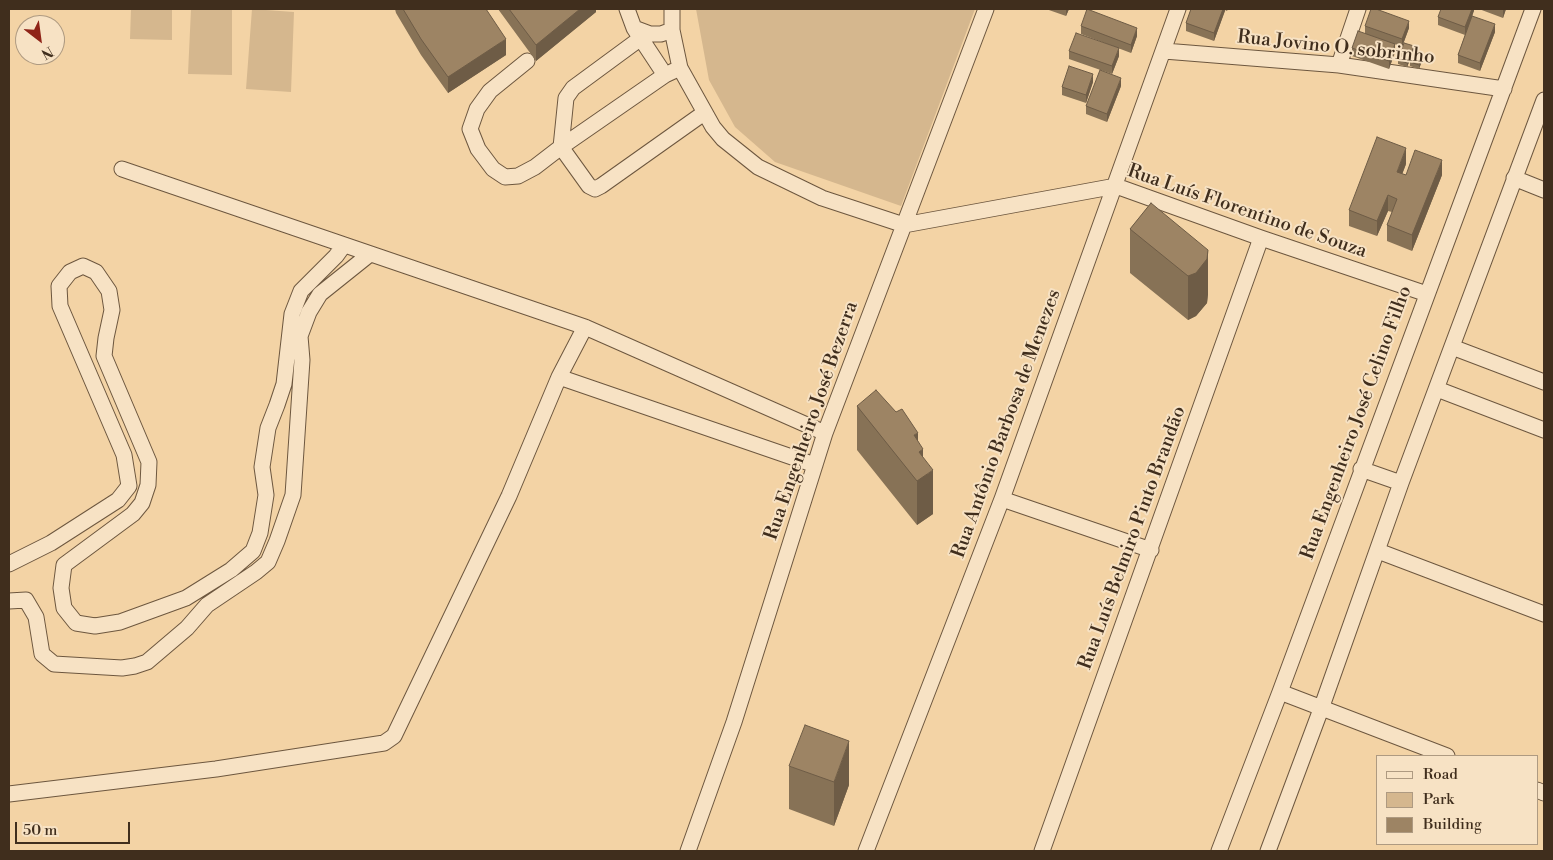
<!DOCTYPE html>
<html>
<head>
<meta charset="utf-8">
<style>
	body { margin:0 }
	#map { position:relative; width:1553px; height:860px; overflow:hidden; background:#f3d3a5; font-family:"Libre Bodoni",serif }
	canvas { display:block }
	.frame { position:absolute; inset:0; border:10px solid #402e1d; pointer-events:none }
	.legend { position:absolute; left:1376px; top:755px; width:162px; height:90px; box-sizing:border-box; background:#f7e2c4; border:1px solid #ae9a81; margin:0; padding:6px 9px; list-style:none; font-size:15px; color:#402e1d }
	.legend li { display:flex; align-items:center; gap:10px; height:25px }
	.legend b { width:25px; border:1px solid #ae9a81 }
	.north { position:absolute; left:15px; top:15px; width:50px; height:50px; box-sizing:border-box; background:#f7e2c4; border:1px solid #ae9a81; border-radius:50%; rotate:150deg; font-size:14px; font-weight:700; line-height:20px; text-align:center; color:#402e1d }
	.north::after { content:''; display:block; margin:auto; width:18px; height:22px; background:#8f2418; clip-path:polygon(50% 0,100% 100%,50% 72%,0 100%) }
	.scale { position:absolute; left:15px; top:822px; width:115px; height:22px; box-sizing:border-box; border:2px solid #402e1d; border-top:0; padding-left:6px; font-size:15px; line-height:18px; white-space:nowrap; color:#402e1d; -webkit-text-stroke:4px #f7e2c4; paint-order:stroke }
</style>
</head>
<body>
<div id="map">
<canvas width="1553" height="860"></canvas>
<div class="frame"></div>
<ul class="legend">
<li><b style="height:6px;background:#f7e2c4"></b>Road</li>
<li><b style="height:14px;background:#d5b78e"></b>Park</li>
<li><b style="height:14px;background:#9d8464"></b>Building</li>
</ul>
<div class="north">N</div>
<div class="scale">50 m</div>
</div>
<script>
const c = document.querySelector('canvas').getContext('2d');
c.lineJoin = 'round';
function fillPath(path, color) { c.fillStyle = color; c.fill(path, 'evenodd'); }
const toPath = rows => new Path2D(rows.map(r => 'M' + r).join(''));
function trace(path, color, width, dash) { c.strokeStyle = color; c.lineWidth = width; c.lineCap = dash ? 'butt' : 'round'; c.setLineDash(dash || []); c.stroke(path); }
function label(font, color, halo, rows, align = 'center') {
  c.font = font + ' "Libre Bodoni",serif'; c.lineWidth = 4; c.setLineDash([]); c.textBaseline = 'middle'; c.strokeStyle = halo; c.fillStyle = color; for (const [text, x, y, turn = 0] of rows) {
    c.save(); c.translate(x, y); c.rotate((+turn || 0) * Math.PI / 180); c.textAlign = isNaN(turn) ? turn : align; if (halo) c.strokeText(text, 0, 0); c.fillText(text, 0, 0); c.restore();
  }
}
fillPath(toPath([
	[131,9,172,9,172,40,130,39],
	[191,9,232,9,232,75,188,74],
	[252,9,294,12,291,92,246,89],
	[696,9,975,9,901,206,775,162,735,127,709,80]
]), '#d5b78e');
const minor = toPath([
	[627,9,634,28,665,75],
	[672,9,672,30,680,68,713,127,723,139,758,167,822,198,904,225,1116,186,1261,238,1427,294],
	[634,28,650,34,661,34,672,30],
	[1164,51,1339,65,1504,89],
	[527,61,490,91,477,109,470,129,478,149,493,169,505,177,518,176,535,167,561,147,566,98,573,88,641,38],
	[1339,65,1358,9],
	[680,68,665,75,561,147,589,186,595,189,601,186,704,113],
	[1514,178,1544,190],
	[585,327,825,433],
	[1452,347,1544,382],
	[559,377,815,465],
	[1437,389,1544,430],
	[1361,469,1401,483],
	[1002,499,1151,550],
	[1378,551,1544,614],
	[9,564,51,543,118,500,129,486,124,455,60,306,59,286,70,272,83,266,96,272,109,291,112,310,106,338,104,356,149,462,148,485,142,503,133,514,64,565,61,588,64,608,76,623,95,626,120,622,186,598,231,570,253,551,260,533,266,495,262,467,268,428,277,405,284,384,292,314,301,291,336,256,344,245],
	[9,601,26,600,36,617,42,654,54,664,122,668,135,666,147,662,187,628,207,605,256,572,268,562,277,541,293,495,302,360,300,336,309,312,320,294,370,254],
	[1280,692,1447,756],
	[1537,790,1544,793],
	[9,794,216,769,384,743,394,736,509,496,559,377,585,327,122,169],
	[688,851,734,722,825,433,986,9],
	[866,851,1002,499,1178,9],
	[1042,851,1261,238],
	[1219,851,1280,692,1533,9],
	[1268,851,1321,709,1401,483,1544,100]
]);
trace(minor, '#6d573f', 17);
trace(minor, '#f7e2c4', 15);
fillPath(toPath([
	[395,9,486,9,506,55,448,93,421,55,396,13],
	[498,9,596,9,596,12,536,61],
	[1046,9,1069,9,1066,16],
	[1191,9,1228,9,1227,11,1225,10,1214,41,1186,31,1186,23],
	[1474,9,1472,16,1495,32,1480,71,1458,63,1458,55,1465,35,1438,25,1438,17],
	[1479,9,1506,9,1503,18],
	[1081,26,1137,36,1131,53,1081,34],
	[1365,26,1409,28,1402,47,1395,44,1395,52,1389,69,1352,56,1352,48,1365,33],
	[1414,50,1407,67,1398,64,1398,60],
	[1069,51,1119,56,1112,74,1069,59],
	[1423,58,1419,69,1410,66,1410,62],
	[1093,82,1086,103,1062,95,1062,87],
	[1121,86,1107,122,1086,114,1086,106],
	[1406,164,1402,174,1406,175,1442,175,1412,251,1387,241,1387,225,1392,212,1388,211,1377,236,1349,226,1349,210],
	[1151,203,1208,294,1207,303,1196,316,1188,320,1130,273,1130,229],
	[857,406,896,412,918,441,923,457,933,514,917,525,857,450],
	[789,766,849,785,834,826,789,809]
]), '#877256');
fillPath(toPath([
	[580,9,596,9,596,12,536,61,536,45],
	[1066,9,1069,9,1066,16],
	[1223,9,1225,9,1225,11,1214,41,1214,33],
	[1472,9,1474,9,1474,11,1465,35,1465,27],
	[1503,9,1506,9,1503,18],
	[1409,21,1409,28,1402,47,1402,39],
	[1495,24,1495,32,1480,71,1480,63],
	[1137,28,1137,36,1131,53,1131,45],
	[506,39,506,55,448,93,448,77],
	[1395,44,1395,52,1389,69,1389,61],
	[1414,46,1414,50,1407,67,1407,63],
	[1119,48,1119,56,1112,74,1112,66],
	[1423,54,1423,58,1419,69,1419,65],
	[1093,74,1093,82,1086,103,1086,95],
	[1121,78,1121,86,1107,122,1107,114],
	[1406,148,1406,164,1397,188,1397,172],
	[1442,160,1442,175,1412,251,1412,235],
	[1388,195,1388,211,1377,236,1377,221],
	[1208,250,1208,294,1207,303,1196,316,1188,320,1188,276],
	[918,433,918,477,914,478,914,435],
	[923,449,923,477,933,470,933,514,917,525,917,481,919,452],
	[849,741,849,785,834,826,834,782]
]), '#6e5c46');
const building = toPath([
	[403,9,486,9,506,39,448,77,421,39,403,9],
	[509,9,580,9,536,45,509,9],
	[1087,9,1137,28,1131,45,1081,26,1087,9],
	[1191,9,1223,9,1214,33,1186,23,1191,9],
	[1371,9,1376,9,1409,21,1402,39,1365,26,1371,9],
	[1441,9,1472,9,1465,27,1438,17,1441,9],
	[1472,16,1495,24,1480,63,1458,55,1472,16],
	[1358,31,1395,44,1389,61,1352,48,1358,31],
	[1076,33,1119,48,1112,66,1069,51,1076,33],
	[1404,43,1414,46,1407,63,1398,60,1404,43],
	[1415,51,1423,54,1419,65,1410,62,1415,51],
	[1069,66,1093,74,1086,95,1062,87,1069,66],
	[1100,70,1121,78,1107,114,1086,106,1100,70],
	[1377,137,1406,148,1397,172,1406,175,1415,150,1442,160,1412,235,1387,225,1397,199,1388,195,1377,221,1349,210,1377,137],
	[1151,203,1208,250,1207,259,1196,273,1188,276,1130,229,1151,203],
	[876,390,896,412,902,409,918,433,914,435,923,449,919,452,933,470,917,481,857,406,876,390],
	[805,725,849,741,834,782,789,766,805,725]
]);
fillPath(building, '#9d8464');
trace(building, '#6e5c46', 1);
label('19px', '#402e1d', '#f7e2c4', [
	["Rua Jovino O. sobrinho",1336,48,6],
	["Rua Luís Florentino de Souza",1247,212,19],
	["Rua Engenheiro José Bezerra",812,421,-71],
	["Rua Engenheiro José Celino Filho",1357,423,-70],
	["Rua Antônio Barbosa de Menezes",1007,424,-70],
	["Rua Luís Belmiro Pinto Brandão",1133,538,-70]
]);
</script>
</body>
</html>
